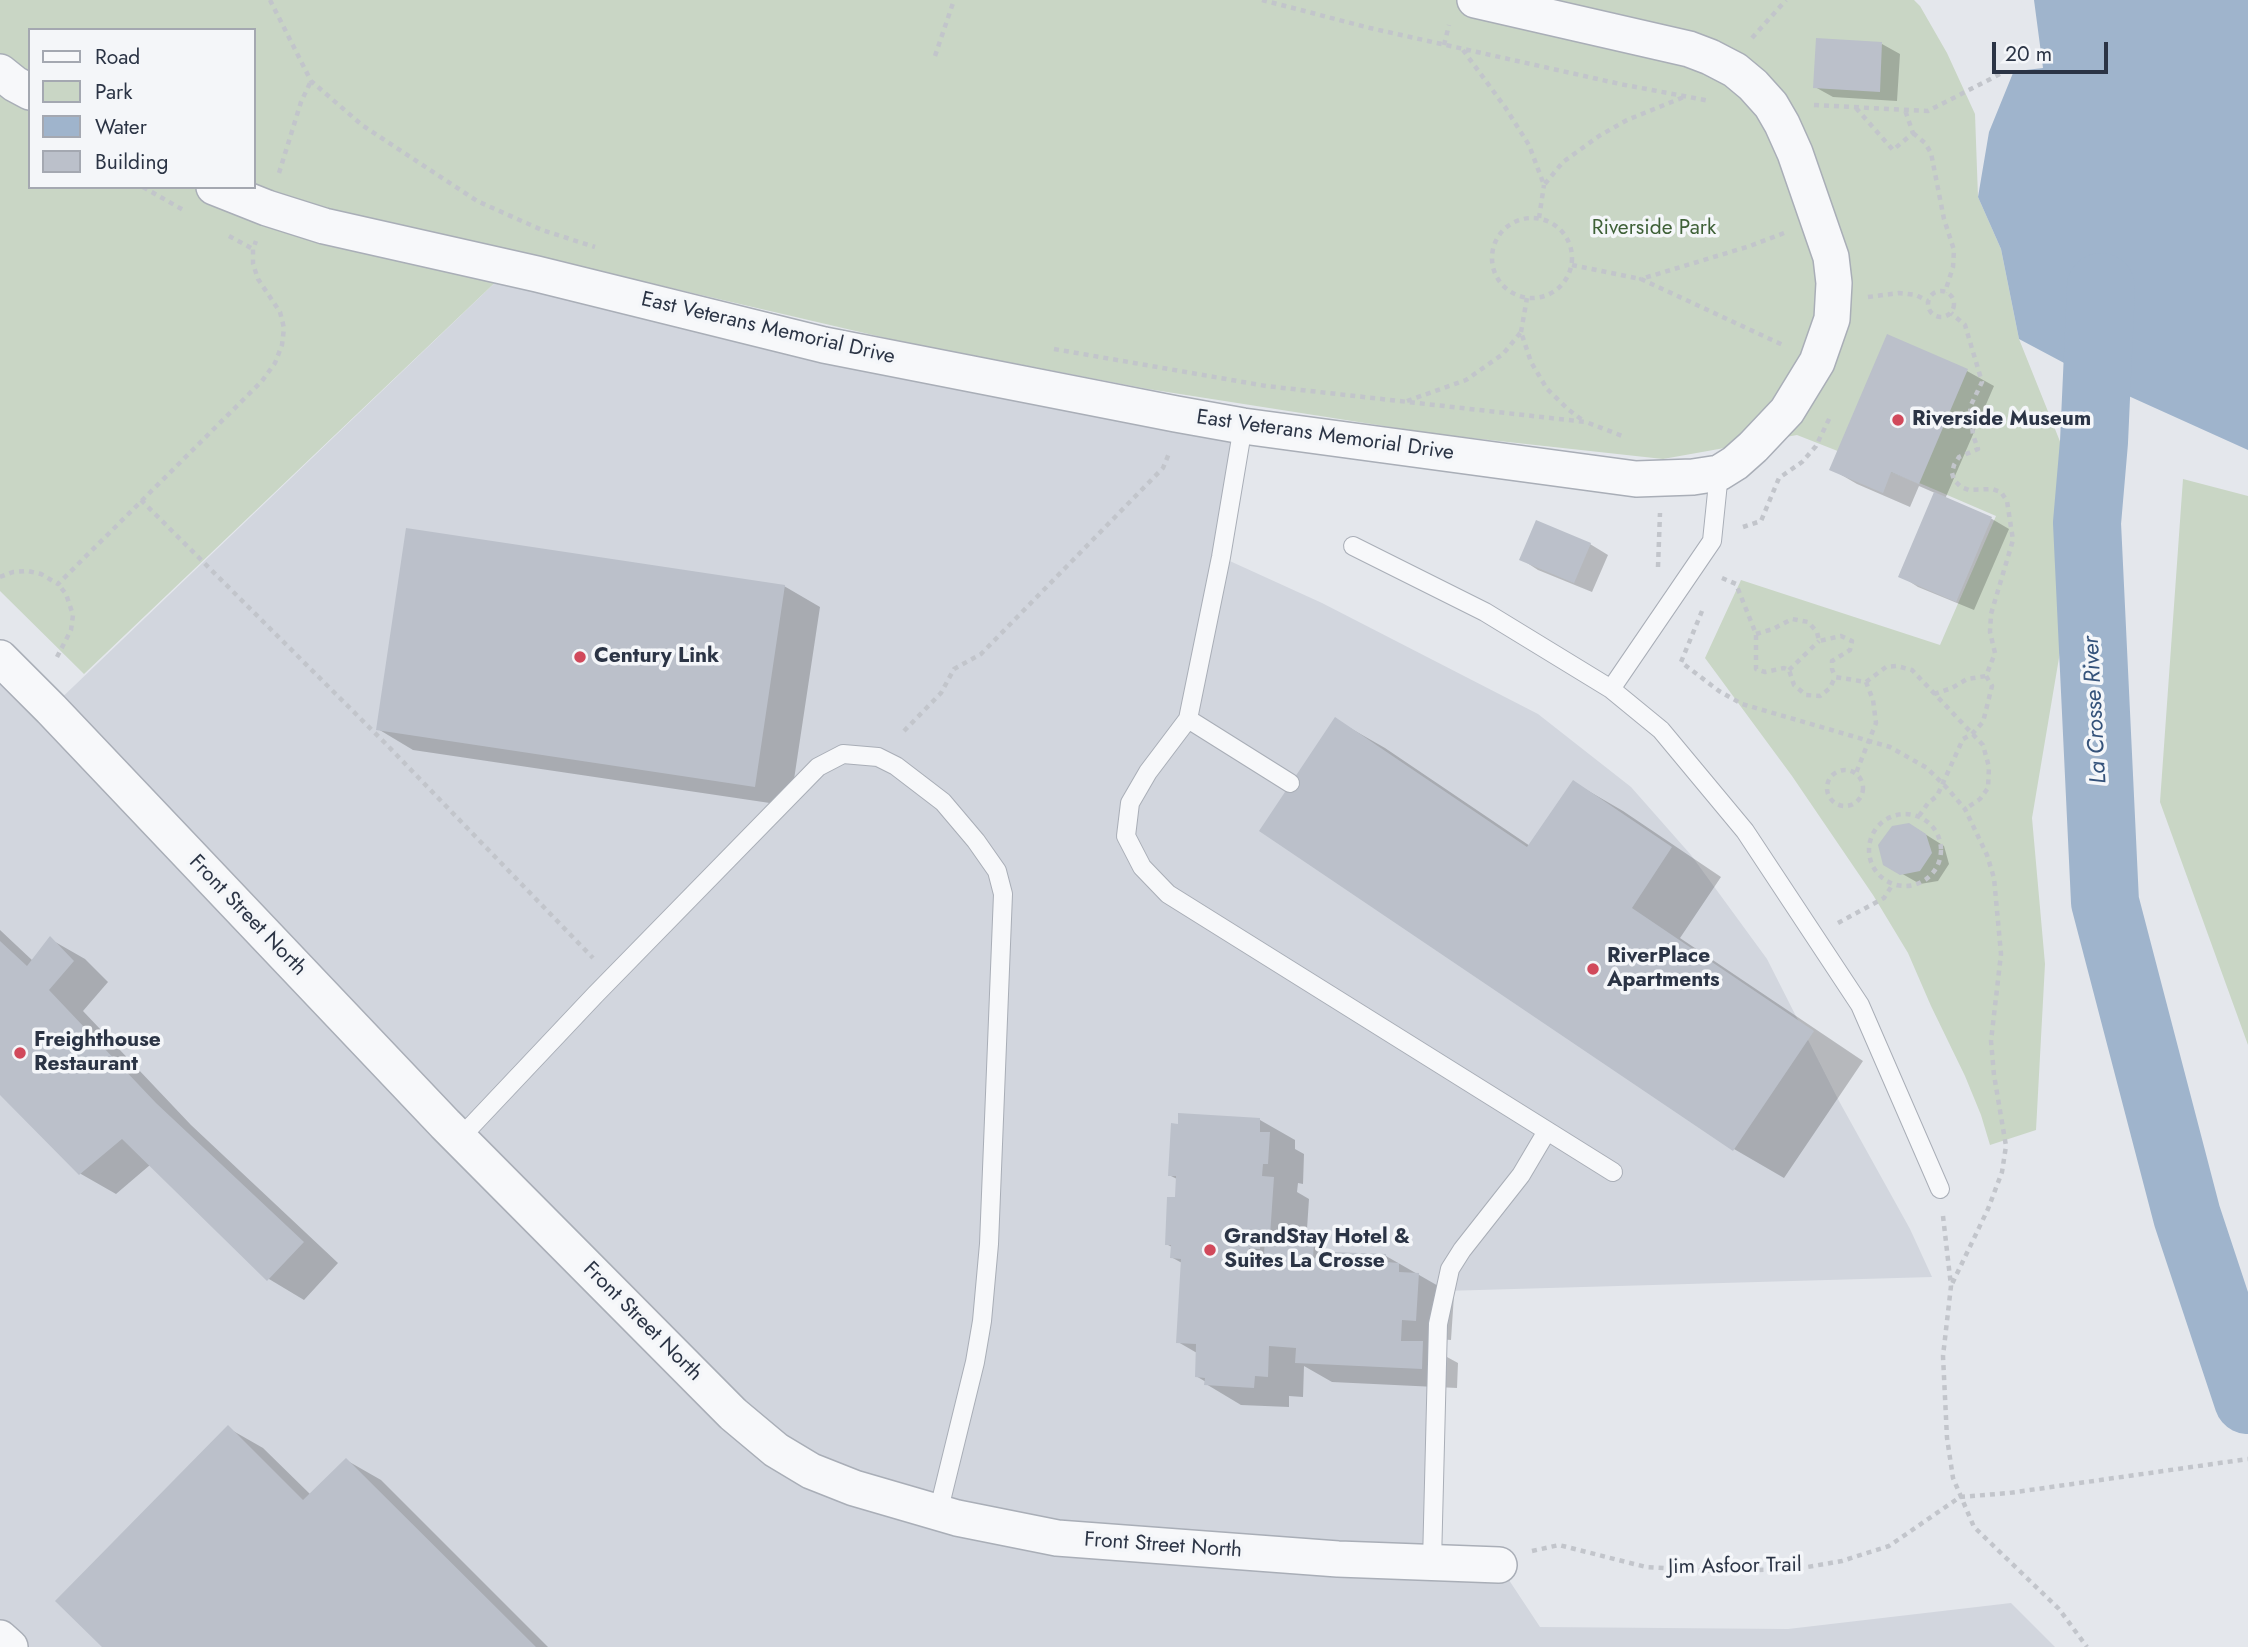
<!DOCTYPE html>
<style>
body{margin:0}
#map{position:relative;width:2248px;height:1647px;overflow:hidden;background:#e4e7ec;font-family:Jost,sans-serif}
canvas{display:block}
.legend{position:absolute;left:28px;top:28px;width:228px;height:161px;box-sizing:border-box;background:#f4f6f9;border:2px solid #a4a8b1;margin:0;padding:9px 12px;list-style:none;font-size:21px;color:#2b3445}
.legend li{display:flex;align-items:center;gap:14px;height:35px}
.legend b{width:35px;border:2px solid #a4a8b1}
.scale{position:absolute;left:1992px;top:42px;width:116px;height:32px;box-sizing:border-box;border:4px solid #2b3445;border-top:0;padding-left:9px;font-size:21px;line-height:24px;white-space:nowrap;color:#2b3445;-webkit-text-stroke:5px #f4f6f9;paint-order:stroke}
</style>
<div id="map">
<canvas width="2248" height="1647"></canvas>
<ul class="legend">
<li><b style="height:9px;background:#f7f8fa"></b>Road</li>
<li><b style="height:19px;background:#c9d6c5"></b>Park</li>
<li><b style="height:19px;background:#9fb4cc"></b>Water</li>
<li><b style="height:19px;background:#bbc0ca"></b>Building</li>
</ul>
<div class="scale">20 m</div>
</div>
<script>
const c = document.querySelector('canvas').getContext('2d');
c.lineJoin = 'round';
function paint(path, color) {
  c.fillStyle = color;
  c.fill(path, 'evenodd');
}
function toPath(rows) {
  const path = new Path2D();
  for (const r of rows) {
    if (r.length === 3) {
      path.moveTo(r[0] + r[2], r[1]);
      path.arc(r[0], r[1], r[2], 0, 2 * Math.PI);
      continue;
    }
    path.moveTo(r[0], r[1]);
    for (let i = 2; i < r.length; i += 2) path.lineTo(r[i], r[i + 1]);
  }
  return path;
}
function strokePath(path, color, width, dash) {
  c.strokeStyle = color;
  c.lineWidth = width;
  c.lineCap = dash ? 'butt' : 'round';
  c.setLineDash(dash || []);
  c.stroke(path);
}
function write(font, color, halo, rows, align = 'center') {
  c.font = font + ' Jost,sans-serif';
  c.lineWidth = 7;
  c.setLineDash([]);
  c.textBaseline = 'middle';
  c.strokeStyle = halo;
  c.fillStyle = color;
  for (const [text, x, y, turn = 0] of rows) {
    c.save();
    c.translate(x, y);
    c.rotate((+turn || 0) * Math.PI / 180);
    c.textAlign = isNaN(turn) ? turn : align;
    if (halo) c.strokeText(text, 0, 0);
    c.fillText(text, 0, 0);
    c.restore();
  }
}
const built = toPath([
 [525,254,537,274,1243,426,1221,557,1322,603,1538,714,1631,787,1691,855,1767,959,1839,1101,1910,1229,1932,1277,1444,1291,1432,1562,1499,1565,1540,1627,1788,1629,2011,1603,2055,1647,0,1647,0,658,51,708]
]);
const green = toPath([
 [0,0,1914,0,1920,6,1947,53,1975,114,1978,197,2001,249,2019,339,2063,449,2075,563,2032,818,2045,964,2036,1130,1990,1145,1981,1115,1965,1076,1931,1006,1908,953,1873,895,1792,776,1705,658,1741,580,1940,645,1996,516,1924,485,1797,435,1663,459,1435,434,1148,389,903,342,525,254,84,674,0,591],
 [30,30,254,30,254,187,30,187],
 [2183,479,2248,496,2248,1045,2160,802]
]);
const water = toPath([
 [2025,0,2248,0,2248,450,2113,389,2019,339,2001,249,1978,197,1989,132,2013,73,2031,16]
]);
const pier = toPath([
 [2021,0,2034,0,2043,68,2009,72,2027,16]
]);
const shadow = toPath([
 [1882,44,1900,54,1897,101,1833,97,1815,87],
 [1967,371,1994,386,1945,499,1992,519,2009,529,1974,610,1918,587,1901,576,1935,493,1919,486,1910,507,1857,484,1831,469],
 [1590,544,1608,555,1592,592,1538,570,1521,559],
 [784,586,820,607,790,806,413,750,378,729],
 [1336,720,1385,748,1530,846,1573,782,1623,811,1721,877,1680,938,1863,1061,1784,1178,1734,1149,1261,831],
 [1909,824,1944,846,1949,864,1938,881,1920,884,1885,864],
 [0,930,33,961,50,939,85,959,108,982,83,1011,191,1125,338,1263,304,1300,269,1279,150,1165,116,1194,81,1174,0,1092],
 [1260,1120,1295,1140,1295,1149,1304,1154,1303,1184,1298,1183,1297,1192,1309,1199,1306,1244,1314,1245,1334,1257,1386,1256,1454,1295,1451,1340,1437,1339,1436,1351,1458,1363,1457,1388,1332,1382,1304,1366,1303,1397,1289,1396,1289,1407,1241,1405,1206,1384,1206,1382,1196,1376,1197,1353,1178,1342,1182,1263,1171,1257,1172,1247,1166,1244,1176,1199,1177,1179,1169,1175],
 [228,1428,263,1448,311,1495,346,1460,381,1480,548,1647,104,1647]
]);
const river = toPath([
 [2101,287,2094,442,2087,523,2105,902,2187,1216,2248,1400]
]);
const building = toPath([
 [1816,38,1882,42,1880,92,1813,88],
 [1887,334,1968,369,1919,484,1891,472,1883,493,1829,470],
 [1934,492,1992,517,1956,602,1898,577],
 [1536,520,1591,543,1574,583,1519,560],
 [406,528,785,585,755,787,376,730],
 [1335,717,1527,847,1573,780,1672,847,1632,908,1814,1031,1733,1151,1259,831],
 [1909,823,1926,834,1932,853,1920,871,1900,875,1883,865,1878,845,1892,826],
 [50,936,74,961,49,990,156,1103,304,1242,267,1281,122,1139,79,1175,0,1095,0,941,27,966],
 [1178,1113,1260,1118,1260,1132,1270,1132,1268,1164,1263,1164,1262,1176,1274,1177,1270,1236,1261,1235,1260,1249,1249,1248,1249,1253,1264,1254,1265,1240,1314,1243,1313,1258,1332,1259,1332,1252,1386,1254,1386,1262,1399,1263,1399,1272,1419,1273,1416,1321,1402,1320,1401,1341,1423,1341,1422,1369,1295,1363,1296,1348,1269,1346,1268,1377,1255,1376,1254,1388,1204,1385,1205,1378,1195,1377,1196,1344,1176,1343,1181,1259,1170,1258,1171,1245,1165,1245,1167,1197,1175,1197,1176,1176,1168,1176,1171,1123,1178,1124],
 [228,1425,303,1500,346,1458,536,1647,102,1647,55,1601]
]);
const path = toPath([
 [270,0,311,81,362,125,477,201,542,230,595,247],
 [1262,0,1370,28,1620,84,1710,101],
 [1752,38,1786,0],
 [1444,45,1449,25],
 [1463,50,1505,107,1529,145,1544,185,1563,162,1599,136,1627,120,1684,97],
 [935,56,954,0],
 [1814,105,1928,111,2002,73],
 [1856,108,1893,150,1913,133,1905,110],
 [1913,133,1925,143,1931,153,1944,219,1954,250,1953,267,1945,292],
 [279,173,301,102,311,81],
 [143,187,185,211],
 [1532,258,40],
 [1539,218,1544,185],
 [1784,233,1750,246,1641,279,1785,346],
 [229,236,253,249],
 [1572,265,1641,279],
 [1941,304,13],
 [1868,297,1899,293,1916,295,1928,301],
 [1521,332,1527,298],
 [1054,349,1266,386,1586,422,1625,437],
 [1407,401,1466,380,1503,354,1521,332,1531,362,1547,389,1569,410,1585,422],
 [141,500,385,743,593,958],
 [1743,527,1761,521,1779,478,1802,462,1816,446,1831,415],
 [1658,567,1660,513],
 [0,577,13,572,28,571,41,574,58,584,262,381,275,363,282,345,284,328,280,312,258,279,253,264,253,249,256,241],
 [1722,578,1736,584,1756,634,1756,669,1765,672,1784,668,1789,670,1794,685,1806,695,1820,696,1830,688,1835,677,1866,682,1873,700,1876,723,1856,773],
 [1702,611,1681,662,1719,691,1742,704,1890,747,1927,768,1947,788,1965,809,1987,855,1994,878,2001,954,1991,1041,1994,1075,2006,1146,2002,1172,1988,1209,1951,1286],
 [1756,634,1773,629,1792,619,1808,622,1817,632,1819,641,1841,636,1852,641,1850,650,1832,661,1832,669,1835,677],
 [57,657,71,630,73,615,66,594,58,584],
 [1789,670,1819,641],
 [1866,682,1886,667,1897,666,1912,670,1983,745,1989,767,1988,788,1980,799,1965,809],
 [1934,694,1952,688,1967,679,1986,676],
 [904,731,941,693,954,669,981,654,1163,468,1170,451],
 [1845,788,18],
 [1905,850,36],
 [1919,816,1928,803,1937,796,1963,739,1972,734,1983,722,1992,686,1986,676,1995,653,1990,632,1991,614,2013,540,2007,501,2001,492,1992,489,1969,490,1961,487,1954,480,1952,473,1954,465,1959,457,1978,449,1973,435,1970,407,1982,382,1965,325,1951,313],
 [1838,923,1884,898,1893,884],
 [1943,1216,1951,1286,1943,1356,1947,1438,1953,1478,1974,1527,2059,1609,2087,1647],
 [1960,1497,2009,1493,2248,1459],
 [1532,1551,1559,1545,1646,1567,1711,1571,1796,1569,1842,1561,1889,1546,1960,1497]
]);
const lane = toPath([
 [1243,426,1221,557,1188,719,1148,772,1130,803,1126,836,1142,867,1168,894,1613,1172],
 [1353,546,1485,612,1611,689,1661,730,1745,831,1860,1005,1940,1189],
 [1611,689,1712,541,1719,473],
 [1188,719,1290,783],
 [460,1138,595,995,818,767,843,754,878,757,896,766,943,802,976,841,997,871,1003,894,989,1244,982,1321,975,1362,938,1513],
 [1432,1562,1438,1324,1450,1269,1462,1250,1521,1175,1547,1131]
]);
const street = toPath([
 [0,72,15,84,30,92],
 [214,187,267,208,324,226,537,274,824,345,1176,414,1243,426,1636,479,1693,477,1719,473,1735,463,1753,447,1787,411,1817,362,1832,319,1834,283,1831,257,1795,153,1782,124,1771,105,1753,85,1735,70,1710,57,1689,49,1475,0],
 [0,658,51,709,445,1124,733,1414,776,1450,811,1471,854,1488,957,1518,1057,1538,1338,1559,1499,1565],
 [0,1638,10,1647]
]);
const markers = [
 [1898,420,7,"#d1495b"],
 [580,657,7,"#d1495b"],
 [1593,969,7,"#d1495b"],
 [20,1053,7,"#d1495b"],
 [1210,1250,7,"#d1495b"]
];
const parkNames = [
 ["Riverside Park",1654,229]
];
const streetNames = [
 ["East Veterans Memorial Drive",768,329,13],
 ["East Veterans Memorial Drive",1325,436,8],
 ["Front Street North",247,916,46],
 ["Front Street North",642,1322,45],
 ["Front Street North",1163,1546,4],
 ["Jim Asfoor Trail",1735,1567,-1]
];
const poiNames = [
 ["Riverside Museum",1912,420],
 ["Century Link",594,657],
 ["RiverPlace",1607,957],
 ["Apartments",1607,981],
 ["Freighthouse",34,1041],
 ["Restaurant",34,1065],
 ["GrandStay Hotel &",1224,1238],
 ["Suites La Crosse",1224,1262]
];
const waterNames = [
 ["La Crosse River",2096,710,-93]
];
paint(built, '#d2d6de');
paint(green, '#c9d6c5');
paint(water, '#9fb4cc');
paint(pier, '#e4e7ec');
paint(shadow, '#0003');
strokePath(river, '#9fb4cc', 68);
paint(building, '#bbc0ca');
strokePath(lane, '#a9aeb7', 20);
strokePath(street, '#a9aeb7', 38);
strokePath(path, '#c2c5cb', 4.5, [5, 5]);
strokePath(lane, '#f7f8fa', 18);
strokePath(street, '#f7f8fa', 35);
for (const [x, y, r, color] of markers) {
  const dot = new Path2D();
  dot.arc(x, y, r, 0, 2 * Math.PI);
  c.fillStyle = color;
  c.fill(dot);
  strokePath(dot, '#f4f6f9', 2.5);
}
write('21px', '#3f6138', '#f4f6f9', parkNames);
write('21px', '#2b3445', '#f4f6f9', streetNames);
write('bold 21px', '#2b3445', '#f4f6f9', poiNames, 'left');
write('italic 23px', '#34527a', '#f4f6f9', waterNames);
</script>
